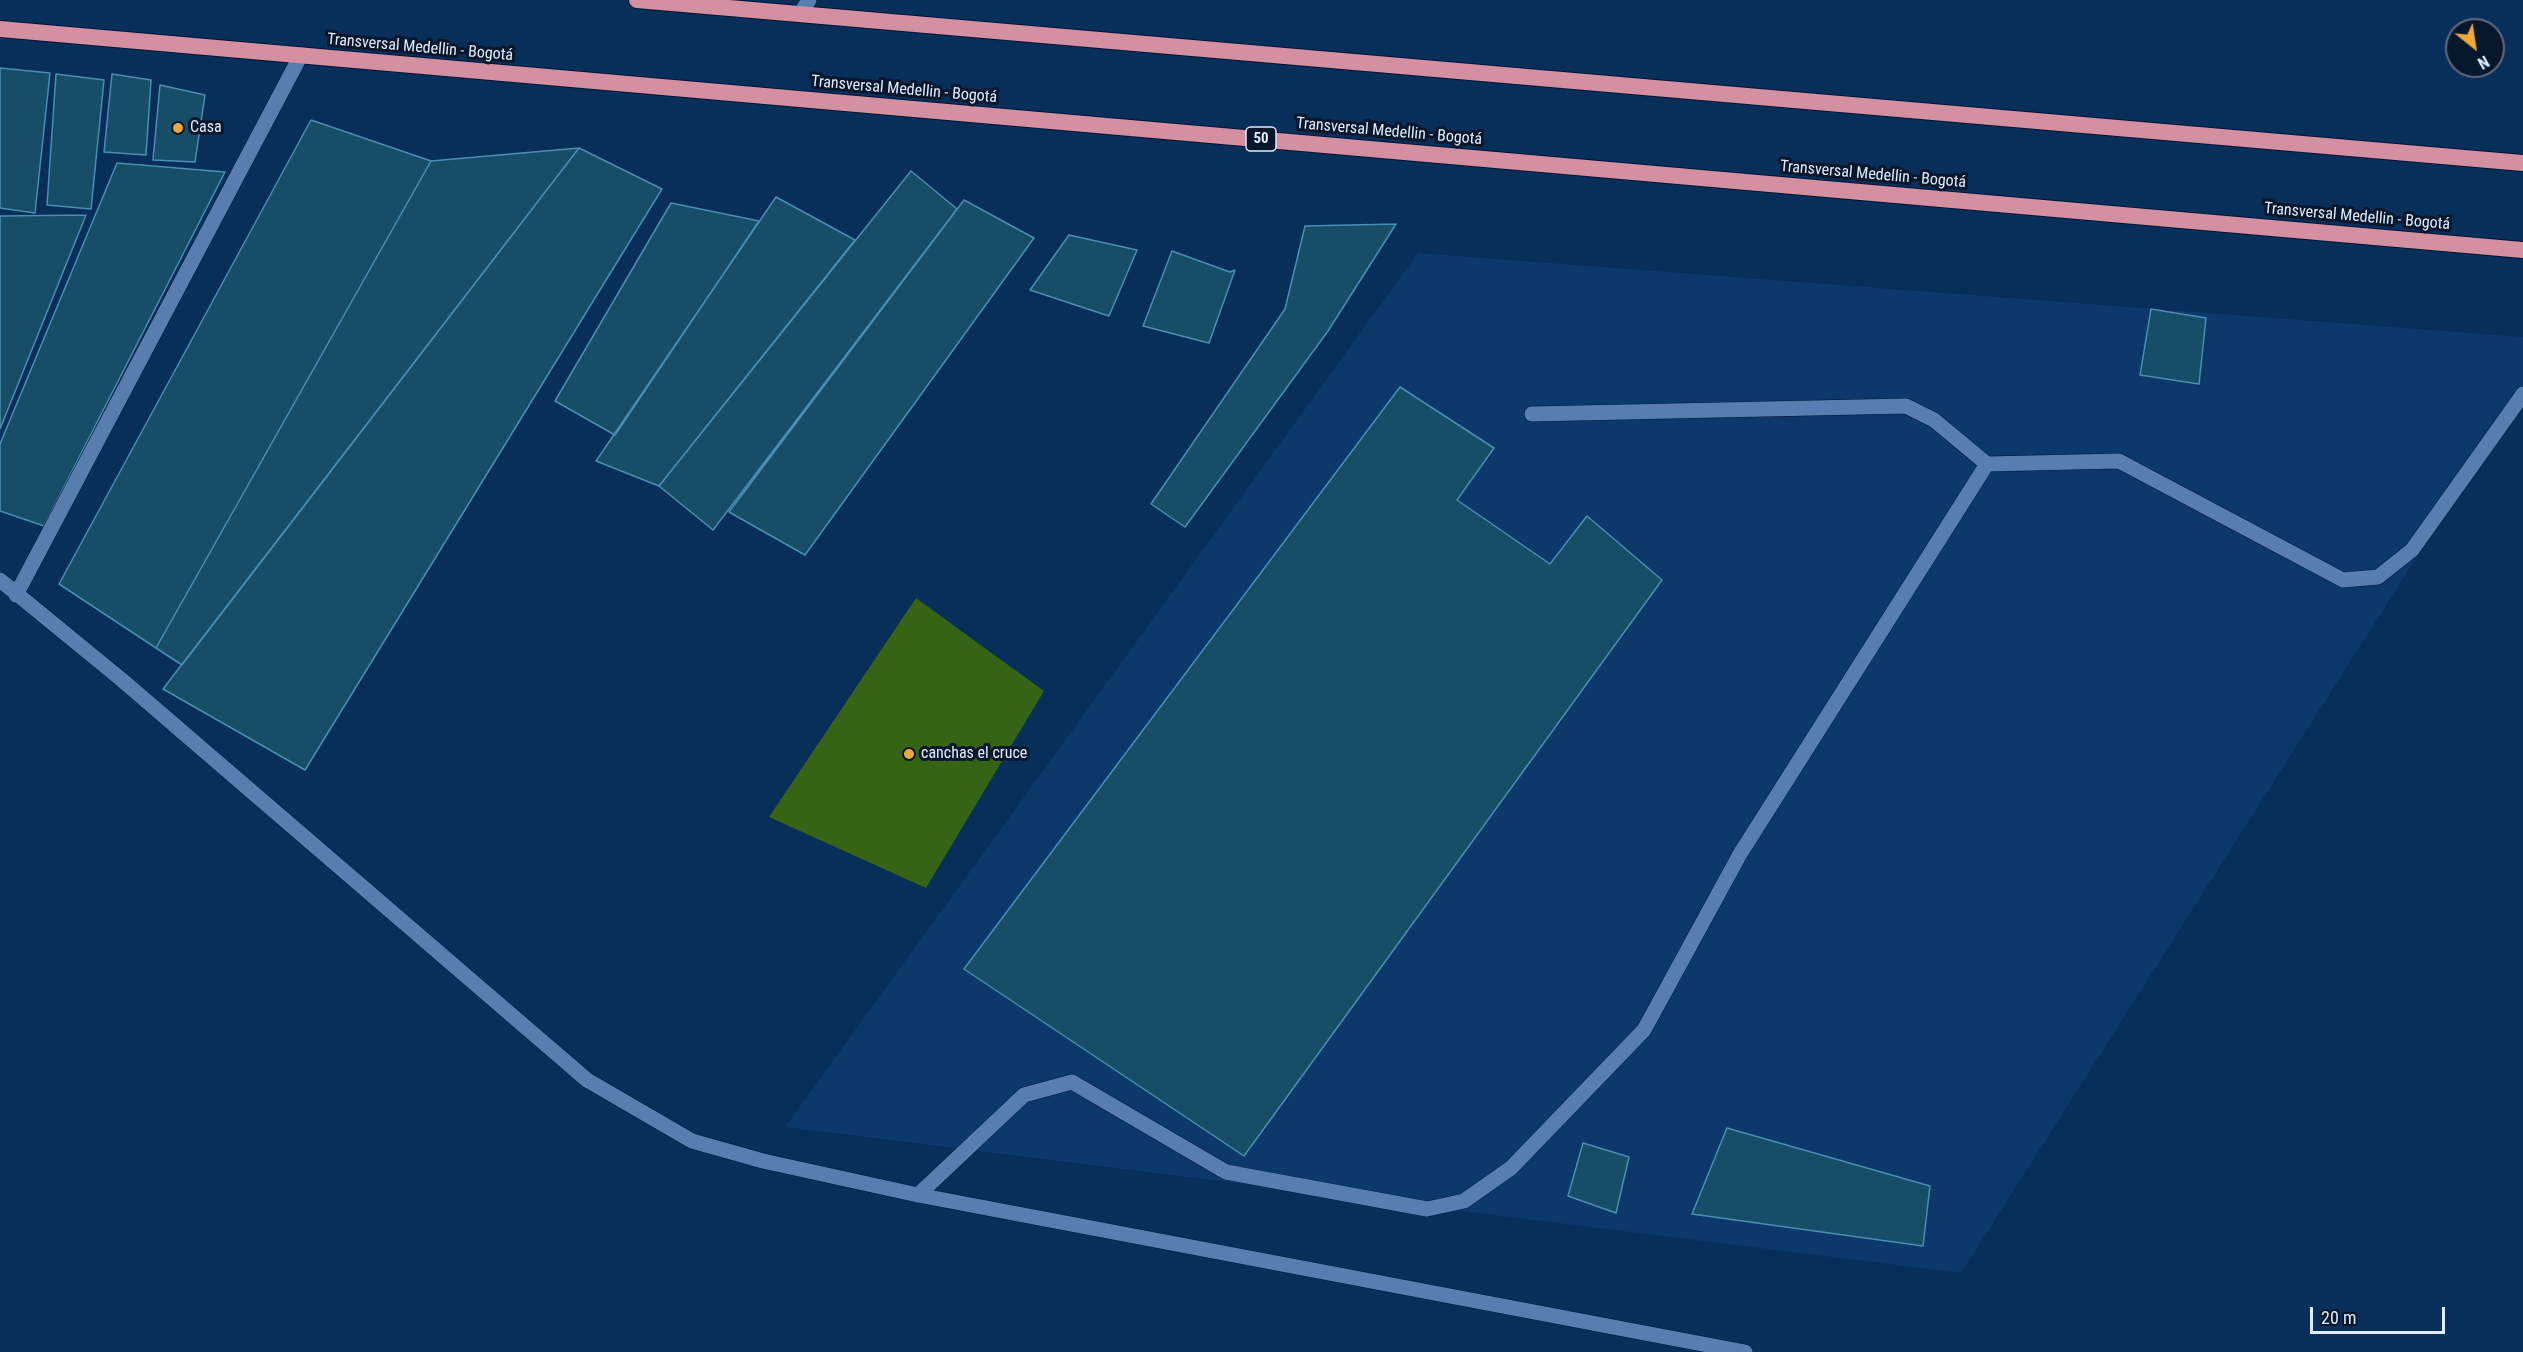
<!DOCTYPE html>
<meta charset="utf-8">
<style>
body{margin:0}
#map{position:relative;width:2523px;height:1352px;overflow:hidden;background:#082e5a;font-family:"Roboto Condensed",sans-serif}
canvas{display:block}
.north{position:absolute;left:2445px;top:18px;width:60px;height:60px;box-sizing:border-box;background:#08172b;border:2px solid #5e6c7f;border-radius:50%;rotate:150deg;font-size:16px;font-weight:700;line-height:24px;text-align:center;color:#dfecfd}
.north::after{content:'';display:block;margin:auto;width:21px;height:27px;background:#eda83b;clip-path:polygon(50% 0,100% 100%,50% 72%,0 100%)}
.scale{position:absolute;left:2310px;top:1307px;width:135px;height:27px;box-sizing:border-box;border:3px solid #dfecfd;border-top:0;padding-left:8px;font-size:18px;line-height:21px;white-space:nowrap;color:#dfecfd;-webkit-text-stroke:4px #08172b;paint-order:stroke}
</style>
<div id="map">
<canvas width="2523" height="1352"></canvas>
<div class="north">N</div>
<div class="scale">20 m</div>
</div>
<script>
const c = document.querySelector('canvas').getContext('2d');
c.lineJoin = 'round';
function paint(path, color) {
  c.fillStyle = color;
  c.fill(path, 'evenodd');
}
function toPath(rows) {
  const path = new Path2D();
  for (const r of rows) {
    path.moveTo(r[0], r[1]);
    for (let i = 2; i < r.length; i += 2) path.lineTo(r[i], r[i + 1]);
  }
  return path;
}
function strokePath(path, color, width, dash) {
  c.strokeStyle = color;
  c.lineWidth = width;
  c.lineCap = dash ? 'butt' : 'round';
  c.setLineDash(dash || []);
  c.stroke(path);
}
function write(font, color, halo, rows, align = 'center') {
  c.font = font + ' "Roboto Condensed",sans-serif';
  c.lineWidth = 6;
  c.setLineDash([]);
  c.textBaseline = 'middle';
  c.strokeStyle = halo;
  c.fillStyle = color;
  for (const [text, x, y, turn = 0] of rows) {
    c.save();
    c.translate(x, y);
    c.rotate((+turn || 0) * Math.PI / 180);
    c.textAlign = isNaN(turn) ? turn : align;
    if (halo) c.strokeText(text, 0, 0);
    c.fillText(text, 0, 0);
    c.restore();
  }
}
const built = toPath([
 [1418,253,2523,337,2523,390,1961,1273,785,1127]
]);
const green = toPath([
 [916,598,1044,691,926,888,769,817]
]);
const building = toPath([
 [0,68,50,73,35,213,0,208,0,68],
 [56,74,104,80,91,209,47,205,56,74],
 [112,74,151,80,146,155,104,152,112,74],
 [160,85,205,95,195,162,153,160,160,85],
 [311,120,431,161,156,648,59,584,311,120],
 [579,148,662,189,305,770,163,689,579,148],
 [579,148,182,665,156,648,431,161,579,148],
 [117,163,225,172,44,526,0,511,0,444,117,163],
 [911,171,957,209,713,530,659,486,911,171],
 [776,197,855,240,659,486,596,461,776,197],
 [964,200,1034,238,805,555,729,512,964,200],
 [671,203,759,221,615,435,555,401,671,203],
 [86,215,0,429,0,216,86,215],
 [1396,224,1328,331,1185,527,1151,504,1285,309,1305,226,1396,224],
 [1069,235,1137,250,1109,316,1030,290,1069,235],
 [1172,251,1230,272,1235,270,1209,343,1143,326,1172,251],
 [2151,309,2206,318,2199,384,2140,375,2151,309],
 [1400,387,1494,448,1457,500,1550,564,1587,516,1662,580,1244,1156,964,969,1400,387],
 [1727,1128,1930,1186,1923,1246,1692,1214,1727,1128],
 [1583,1143,1629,1157,1616,1213,1568,1196,1583,1143]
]);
const service = toPath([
 [1987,464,2119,461,2343,580,2378,577,2412,550,2523,394],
 [918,1195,1024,1095,1072,1082,1226,1172,1427,1209,1464,1201,1511,1168,1644,1030,1740,854,1987,464,1934,420,1906,406,1532,414]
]);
const minor = toPath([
 [800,14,809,0],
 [0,580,122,680,587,1080,692,1141,763,1161,918,1195,1745,1352],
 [16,595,301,55]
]);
const trunk = toPath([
 [637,0,2523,163],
 [0,29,2523,250]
]);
const markers = [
 [178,128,6,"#eda83b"],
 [909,754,6,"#eda83b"]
];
const shields = [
 [1261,139,30]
];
const shieldNames = [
 ["50",1261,139]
];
const streetNames = [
 ["Transversal Medellin - Bogotá",420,48,5],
 ["Transversal Medellin - Bogotá",904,90,5],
 ["Transversal Medellin - Bogotá",1389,132,5],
 ["Transversal Medellin - Bogotá",1873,175,5],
 ["Transversal Medellin - Bogotá",2357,217,5]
];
const poiNames = [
 ["Casa",190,128],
 ["canchas el cruce",921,754]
];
paint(built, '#0d396a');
paint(green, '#366314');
paint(building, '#184d67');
strokePath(building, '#4b8eb3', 1.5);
strokePath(service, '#001636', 16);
strokePath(minor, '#001636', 16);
strokePath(trunk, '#001636', 18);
strokePath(service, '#577eaf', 15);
strokePath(minor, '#577eaf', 15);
strokePath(trunk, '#d290a0', 16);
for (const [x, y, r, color] of markers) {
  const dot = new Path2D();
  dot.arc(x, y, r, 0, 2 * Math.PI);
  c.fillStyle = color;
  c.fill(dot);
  strokePath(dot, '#08172b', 2);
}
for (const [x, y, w] of shields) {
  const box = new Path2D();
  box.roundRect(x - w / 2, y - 12, w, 24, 4.5);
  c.fillStyle = '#08172b';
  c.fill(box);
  strokePath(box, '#dfecfd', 1.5);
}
write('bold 15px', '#dfecfd', null, shieldNames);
write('16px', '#dfecfd', '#08172b', streetNames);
write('16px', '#dfecfd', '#08172b', poiNames, 'left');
</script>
